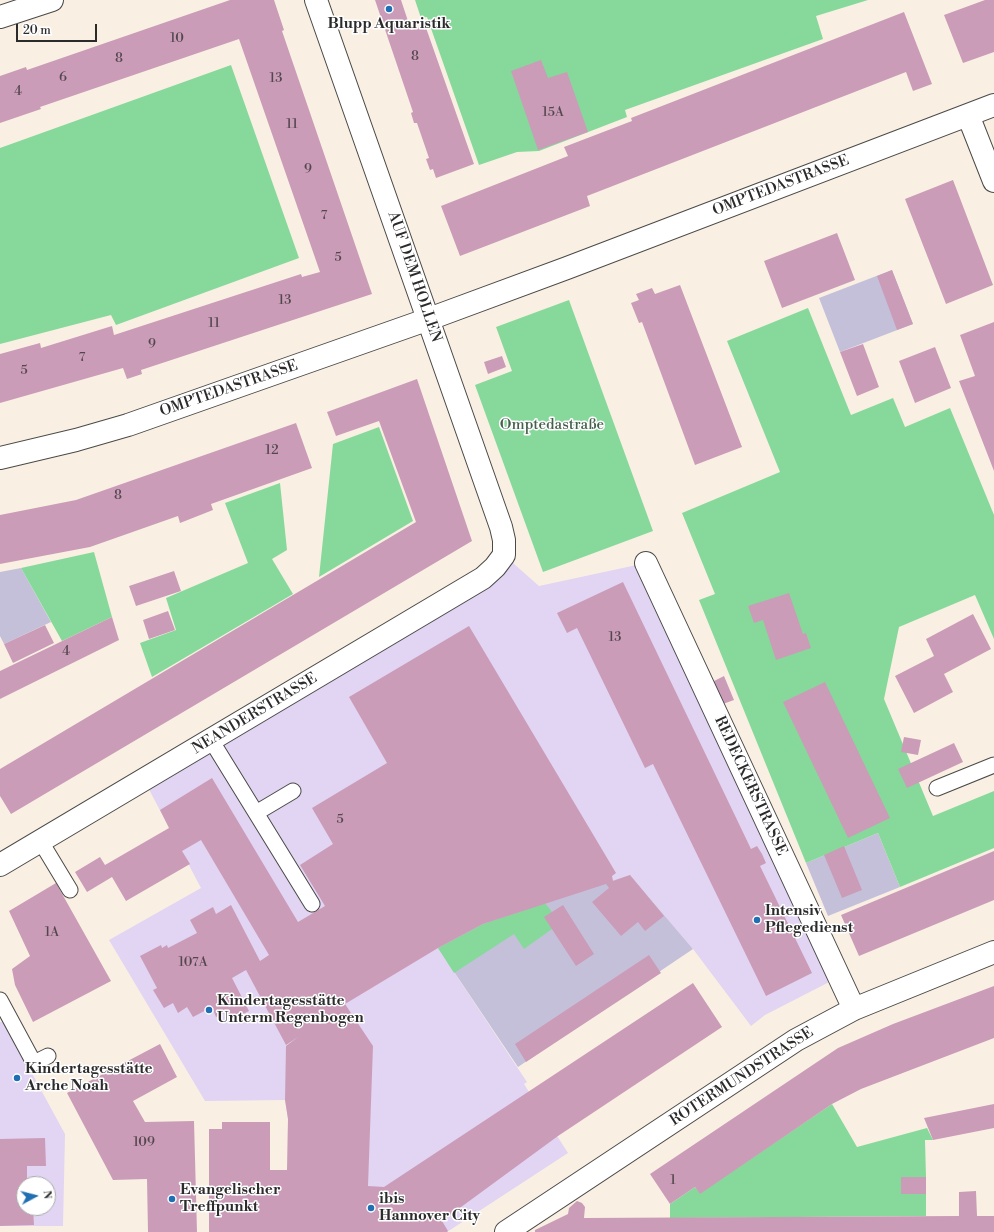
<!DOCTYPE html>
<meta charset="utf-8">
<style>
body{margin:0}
#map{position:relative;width:994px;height:1232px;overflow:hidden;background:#f9f0e3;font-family:"Libre Bodoni",serif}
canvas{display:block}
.north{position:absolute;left:16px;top:1176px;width:40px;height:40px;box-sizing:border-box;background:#fff;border:1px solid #aaa;border-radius:50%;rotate:83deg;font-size:11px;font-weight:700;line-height:16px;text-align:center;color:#2b2b2b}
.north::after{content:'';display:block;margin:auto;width:14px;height:18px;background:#1f6fb2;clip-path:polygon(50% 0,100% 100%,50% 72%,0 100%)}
.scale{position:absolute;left:16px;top:24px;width:81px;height:18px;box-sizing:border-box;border:2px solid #2b2b2b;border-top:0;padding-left:5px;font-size:12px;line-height:14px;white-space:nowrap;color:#2b2b2b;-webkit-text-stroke:3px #fff;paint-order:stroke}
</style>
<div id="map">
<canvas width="994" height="1232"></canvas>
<div class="north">N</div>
<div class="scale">20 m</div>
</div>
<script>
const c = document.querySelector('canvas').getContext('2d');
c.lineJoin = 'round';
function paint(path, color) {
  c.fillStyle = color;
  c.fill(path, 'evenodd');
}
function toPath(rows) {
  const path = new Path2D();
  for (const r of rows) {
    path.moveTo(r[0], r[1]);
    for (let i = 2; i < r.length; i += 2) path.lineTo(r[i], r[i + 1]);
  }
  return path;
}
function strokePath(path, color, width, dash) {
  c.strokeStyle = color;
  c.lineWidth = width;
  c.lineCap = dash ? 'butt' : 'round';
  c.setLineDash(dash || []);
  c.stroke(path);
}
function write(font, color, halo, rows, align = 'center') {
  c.font = font + ' "Libre Bodoni",serif';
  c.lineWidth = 3;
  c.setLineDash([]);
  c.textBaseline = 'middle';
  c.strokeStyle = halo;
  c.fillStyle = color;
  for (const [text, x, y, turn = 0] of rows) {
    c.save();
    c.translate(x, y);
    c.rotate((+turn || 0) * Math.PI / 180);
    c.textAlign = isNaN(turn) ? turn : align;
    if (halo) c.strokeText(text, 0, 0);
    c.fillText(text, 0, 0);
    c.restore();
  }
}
const built = toPath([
 [504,555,539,586,646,563,839,977,765,1015,751,1026,693,949,630,875,438,948,527,1082,524,1084,568,1153,447,1232,287,1232,288,1119,285,1100,205,1101,109,940,201,888,144,780],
 [0,1022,4,1022,65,1134,63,1226,0,1226],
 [24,1184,48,1184,48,1208,24,1208]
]);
const industrial = toPath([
 [892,270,913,324,840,352,819,298],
 [21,568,51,622,4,644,0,636,0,572],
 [878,833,900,887,828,916,806,863],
 [630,875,693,949,518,1067,438,948,483,924]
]);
const green = toPath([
 [415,0,868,0,816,16,823,39,625,110,627,117,539,151,517,152,479,165,427,17,421,18],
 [231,65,299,258,116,325,111,315,0,344,0,148],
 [569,300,653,531,543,572,475,385,512,371,496,327],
 [808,308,851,415,893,398,905,427,950,408,994,515,994,639,975,595,899,627,884,699,933,816,994,791,994,848,900,887,878,833,806,863,699,600,715,594,682,513,780,472,727,341],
 [379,427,413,521,319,577,333,444],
 [280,483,287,550,272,559,293,594,152,677,140,643,176,630,166,598,248,563,225,503],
 [94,552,112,617,62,641,21,568],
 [545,903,552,912,552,929,524,949,514,934,454,973,438,948,483,924],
 [832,1104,857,1147,927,1128,933,1140,925,1140,926,1177,901,1178,902,1194,926,1194,926,1216,670,1218,670,1204,695,1187,700,1193]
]);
const building = toPath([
 [230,0,274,0,284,30,282,31,372,294,141,370,142,374,127,379,123,368,0,403,0,354,40,343,41,348,112,326,114,335,301,274,302,277,320,272,239,39,40,107,41,109,0,123,0,76,26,67,27,70],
 [375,0,401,0,411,30,425,25,474,164,436,178,433,169,430,170,426,159,429,158,417,123,414,123,411,113,413,112],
 [985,0,994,0,994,52,963,63,944,15],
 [904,12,932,84,913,91,906,72,587,196,590,206,460,256,441,206,568,156,564,147,632,121,631,118],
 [541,60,548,78,567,72,588,132,538,150,511,71],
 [953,180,993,285,946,304,905,199],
 [837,233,855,280,782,308,764,261],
 [892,270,913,324,897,330,877,276],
 [680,285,742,447,695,465,642,322,639,323,631,303,639,300,636,294,652,288,655,294],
 [994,322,994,471,959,381,975,376,960,335],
 [863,344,879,387,857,396,840,352],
 [935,347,951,388,915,403,899,361],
 [502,356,506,367,488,374,484,362],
 [417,379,472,541,11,814,0,796,0,769,416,522,379,421,336,436,327,412],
 [296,423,312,468,211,504,213,510,180,523,178,516,90,547,0,564,0,515,76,500],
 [174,571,181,591,136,606,129,586],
 [623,582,751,849,757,846,762,854,766,863,760,866,812,973,766,996,653,764,645,768,577,628,567,633,557,613],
 [789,593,803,634,806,633,811,648,776,660,763,620,754,623,748,606],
 [168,611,175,630,149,639,143,620],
 [973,614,991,649,944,674,953,692,914,713,895,676,934,656,926,639],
 [112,617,119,640,0,699,0,671],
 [45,625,54,643,13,663,4,644],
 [469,626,616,873,612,876,613,881,630,875,664,916,645,931,638,922,621,936,592,902,609,888,606,884,483,924,438,948,345,1004,373,1046,368,1186,384,1187,693,983,722,1027,558,1136,442,1221,448,1231,447,1232,209,1232,209,1129,222,1129,222,1122,270,1122,270,1170,287,1170,288,1119,285,1100,286,1046,298,1037,286,1045,246,970,232,978,249,1011,231,1020,226,1012,216,1017,212,1007,193,1017,187,1007,178,1013,173,1003,164,1008,153,990,157,988,140,956,161,945,162,948,167,945,168,948,197,933,190,920,213,907,216,914,231,905,260,961,269,955,201,840,182,851,190,864,126,901,112,877,87,892,75,872,100,857,105,865,169,828,160,810,212,778,298,922,325,906,300,865,333,844,312,808,387,763,349,697],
 [724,676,734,700,720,705,710,683],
 [825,682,890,818,848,838,783,702],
 [904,737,921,740,918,755,901,752],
 [954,743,963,762,907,788,898,769],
 [844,846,862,890,842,898,824,855],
 [994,851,994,900,859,956,841,915],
 [56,883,111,981,33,1022,15,985,12,969,30,956,9,911],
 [563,905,594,954,576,966,544,917],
 [649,955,661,973,526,1062,515,1044],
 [994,986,994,1038,861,1089,832,1104,700,1194,695,1187,670,1204,650,1174,838,1048,893,1024],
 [160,1044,177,1077,133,1101,145,1122,194,1121,197,1232,148,1232,147,1179,113,1180,67,1093],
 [994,1104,994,1128,933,1140,924,1118],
 [45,1138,46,1166,27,1166,27,1184,24,1184,24,1208,33,1208,34,1225,0,1226,0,1139],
 [901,1177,926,1177,926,1194,901,1194],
 [976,1191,977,1216,994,1216,994,1232,535,1232,535,1230,568,1214,569,1208,577,1201,582,1203,585,1207,584,1218,959,1216,959,1192]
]);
const service = toPath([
 [211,740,256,813,293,791],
 [937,788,994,765],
 [256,813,312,904],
 [41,842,70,890],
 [0,1000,34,1063,48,1056]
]);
const minor = toPath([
 [0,17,52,0],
 [968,115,994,181],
 [0,458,76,440,128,425,429,319,567,268,994,105],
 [646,563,854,1009],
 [0,865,483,578,495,567,504,555,504,540,501,527,316,0],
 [506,1232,796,1040,854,1009,994,952]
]);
const markers = [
 [389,9,4,"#1f6fb2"],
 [757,920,4,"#1f6fb2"],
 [209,1010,4,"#1f6fb2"],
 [17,1078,4,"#1f6fb2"],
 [172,1199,4,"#1f6fb2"],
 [371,1208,4,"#1f6fb2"]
];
const numberNames = [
 ["10",177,39],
 ["8",415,57],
 ["8",119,59],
 ["6",63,78],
 ["13",276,79],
 ["4",18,92],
 ["15A",553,113],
 ["11",292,125],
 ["9",308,170],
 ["7",324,216],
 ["5",338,258],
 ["13",285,301],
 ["11",214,324],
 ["9",152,345],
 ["7",82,358],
 ["5",24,371],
 ["12",272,451],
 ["8",118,496],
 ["13",615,638],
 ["4",66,652],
 ["5",340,820],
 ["1A",52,933],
 ["107A",193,963],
 ["109",144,1143],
 ["1",673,1181]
];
const poiNames = [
 ["Blupp Aquaristik",389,24,"center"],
 ["Intensiv",765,911],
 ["Pflegedienst",765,928],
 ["Kindertagesstätte",217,1001],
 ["Unterm Regenbogen",217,1018],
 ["Kindertagesstätte",25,1069],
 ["Arche Noah",25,1086],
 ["Evangelischer",180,1190],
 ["Treffpunkt",180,1207],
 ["ibis",379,1199],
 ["Hannover City",379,1216]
];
const streetNames = [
 ["OMPTEDASTRASSE",781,186,-21],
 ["AUF DEM HOLLEN",414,277,71],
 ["OMPTEDASTRASSE",229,389,-19],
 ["NEANDERSTRASSE",255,714,-31],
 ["REDECKERSTRASSE",750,786,65],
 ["ROTERMUNDSTRASSE",742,1077,-33]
];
const parkNames = [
 ["Omptedastraße",552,425]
];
paint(built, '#e2d4f3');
paint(industrial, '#c5c0da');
paint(green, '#86d99a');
paint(building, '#cb9cb8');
strokePath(service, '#4a4947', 17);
strokePath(minor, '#4a4947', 24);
strokePath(service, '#fff', 15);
strokePath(minor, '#fff', 22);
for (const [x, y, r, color] of markers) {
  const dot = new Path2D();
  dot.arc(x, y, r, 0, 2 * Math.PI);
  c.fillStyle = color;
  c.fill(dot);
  strokePath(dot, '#fff', 1.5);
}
write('13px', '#53474e', null, numberNames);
write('bold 15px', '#2b2b2b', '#fff', poiNames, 'left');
write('15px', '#2b2b2b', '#fff', streetNames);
write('15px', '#465f4c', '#fff', parkNames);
</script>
